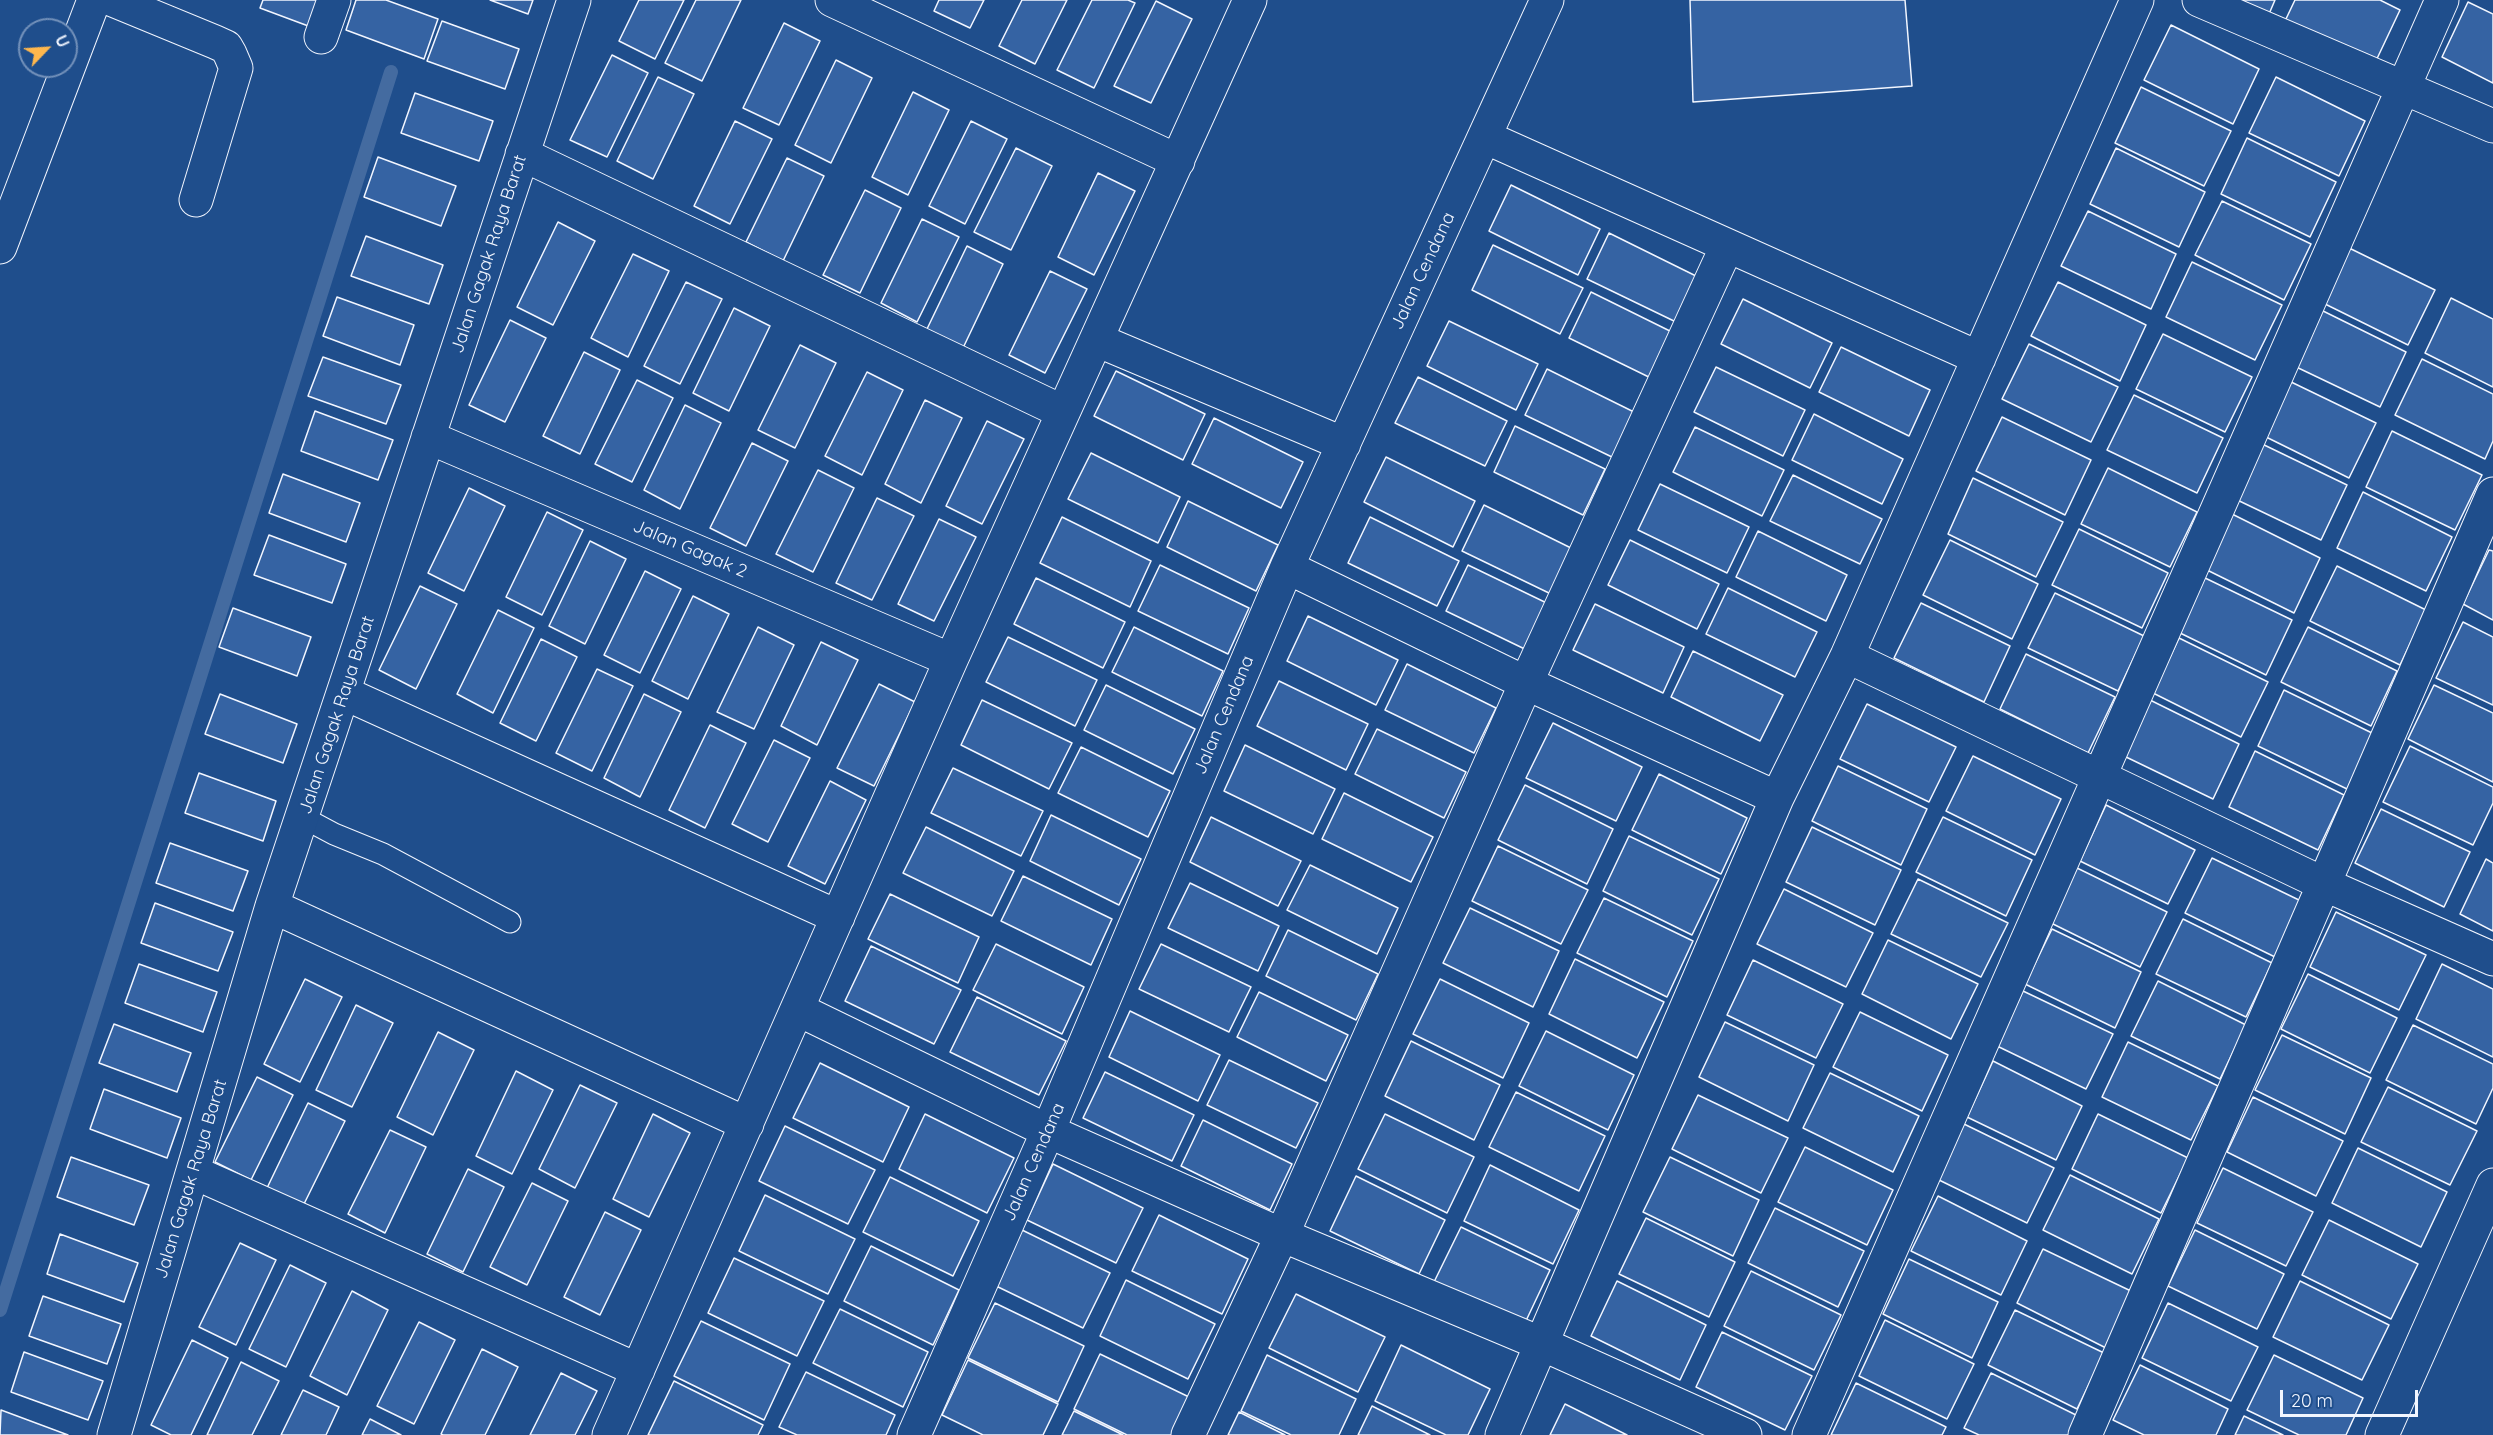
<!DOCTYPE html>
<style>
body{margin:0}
#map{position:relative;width:2493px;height:1435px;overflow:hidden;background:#1f4e8c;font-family:Quicksand,sans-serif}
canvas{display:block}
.north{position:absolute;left:18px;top:18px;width:60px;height:60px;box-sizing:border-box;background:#1f4e8c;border:2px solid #7391ba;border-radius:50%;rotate:65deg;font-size:16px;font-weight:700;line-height:24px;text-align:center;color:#f2f6ff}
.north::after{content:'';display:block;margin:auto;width:21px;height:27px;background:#ffb74d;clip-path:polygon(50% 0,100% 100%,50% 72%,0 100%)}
.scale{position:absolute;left:2280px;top:1390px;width:138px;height:27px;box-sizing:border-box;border:3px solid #f2f6ff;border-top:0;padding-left:8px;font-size:18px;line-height:21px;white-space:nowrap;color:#f2f6ff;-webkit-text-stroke:4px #1f4e8c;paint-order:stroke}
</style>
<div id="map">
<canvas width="2493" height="1435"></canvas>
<div class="north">U</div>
<div class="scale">20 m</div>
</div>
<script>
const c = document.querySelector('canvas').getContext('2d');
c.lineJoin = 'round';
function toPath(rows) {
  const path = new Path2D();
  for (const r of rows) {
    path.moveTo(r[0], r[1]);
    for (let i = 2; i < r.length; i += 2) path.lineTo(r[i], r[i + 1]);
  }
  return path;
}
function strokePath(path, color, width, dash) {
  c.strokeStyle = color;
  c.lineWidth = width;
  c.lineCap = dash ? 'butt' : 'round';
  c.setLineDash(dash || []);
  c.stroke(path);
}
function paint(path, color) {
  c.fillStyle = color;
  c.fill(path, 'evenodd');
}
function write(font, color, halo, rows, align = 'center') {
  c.font = font + ' Quicksand,sans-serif';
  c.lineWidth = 4.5;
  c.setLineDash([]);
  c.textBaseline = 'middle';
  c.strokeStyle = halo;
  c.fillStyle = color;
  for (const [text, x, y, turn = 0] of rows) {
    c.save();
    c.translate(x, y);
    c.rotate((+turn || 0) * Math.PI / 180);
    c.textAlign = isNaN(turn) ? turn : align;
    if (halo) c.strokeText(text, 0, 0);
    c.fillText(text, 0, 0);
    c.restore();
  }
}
const stream = toPath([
 [0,1310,391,72]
]);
const building = toPath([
 [263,0,329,0,319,30,260,8,263,0],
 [356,0,386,0,438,19,424,59,346,30,356,0],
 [490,0,533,0,528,14,490,0],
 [639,0,684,0,655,59,619,41,639,0],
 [696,0,741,0,702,81,665,63,696,0],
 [939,0,984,0,970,28,934,11,939,0],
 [1022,0,1067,0,1035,64,999,46,1022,0],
 [1092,0,1128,0,1135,3,1094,88,1057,70,1092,0],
 [1690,0,1905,0,1912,86,1693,102,1690,0],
 [2241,0,2275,0,2269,14,2241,0],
 [2295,0,2380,0,2400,10,2374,65,2285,21,2295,0],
 [1156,1,1192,19,1151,103,1114,86,1156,1],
 [2468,2,2493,14,2493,83,2442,57,2468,2],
 [442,21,519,49,505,89,427,61,442,21],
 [784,23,820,41,779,125,743,108,784,23],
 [2171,25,2259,69,2233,124,2144,80,2171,25],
 [612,55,648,73,607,157,570,140,612,55],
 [836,60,872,78,831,163,795,145,836,60],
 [658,77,694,94,653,179,617,161,658,77],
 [2276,77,2365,121,2339,176,2249,133,2276,77],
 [2141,87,2231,131,2204,186,2115,143,2141,87],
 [913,92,949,110,908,195,872,177,913,92],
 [415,93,493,121,479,161,401,133,415,93],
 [735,121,772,139,730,224,694,206,735,121],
 [971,121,1007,139,965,224,929,206,971,121],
 [2247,138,2336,182,2310,237,2221,194,2247,138],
 [1016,148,1052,166,1011,250,974,232,1016,148],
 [2116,148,2205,192,2179,247,2090,204,2116,148],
 [378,157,456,186,441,226,364,197,378,157],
 [787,158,824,176,783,261,746,242,787,158],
 [1098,173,1135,191,1094,275,1058,257,1098,173],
 [1511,185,1600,229,1578,275,1489,231,1511,185],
 [865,190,901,208,860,293,823,275,865,190],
 [2222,201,2311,244,2284,300,2195,255,2222,201],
 [2088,211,2176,254,2151,309,2061,266,2088,211],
 [922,219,959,237,917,322,881,303,922,219],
 [558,222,595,241,553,325,517,307,558,222],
 [1609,233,1698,277,1676,322,1587,279,1609,233],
 [366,236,443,265,429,304,351,276,366,236],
 [1493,245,1583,288,1560,334,1472,290,1493,245],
 [967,246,1003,264,963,348,926,331,967,246],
 [2345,246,2435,290,2408,345,2319,301,2345,246],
 [633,254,669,271,628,357,591,338,633,254],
 [2192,262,2282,305,2255,360,2166,317,2192,262],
 [1050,271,1087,289,1045,373,1009,355,1050,271],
 [686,282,722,299,680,384,644,366,686,282],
 [2058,282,2146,325,2120,381,2031,336,2058,282],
 [1591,292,1680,336,1659,382,1569,338,1591,292],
 [337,297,414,325,400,365,323,336,337,297],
 [2451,298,2493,319,2493,387,2425,353,2451,298],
 [1743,299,1832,343,1810,388,1721,344,1743,299],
 [734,308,770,326,729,411,693,393,734,308],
 [2317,308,2406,352,2380,407,2290,364,2317,308],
 [510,320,546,338,505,422,469,405,510,320],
 [1449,321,1538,364,1516,410,1427,366,1449,321],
 [2163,334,2252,377,2225,432,2136,389,2163,334],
 [2029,344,2118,387,2091,442,2002,399,2029,344],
 [800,345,836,363,795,448,758,430,800,345],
 [1841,347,1930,390,1909,436,1819,392,1841,347],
 [584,352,620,370,580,454,543,436,584,352],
 [323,357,401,385,386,424,308,396,323,357],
 [2422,359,2493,394,2493,441,2485,459,2395,415,2422,359],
 [1716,367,1805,410,1783,456,1694,412,1716,367],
 [1547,369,1636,413,1614,458,1525,415,1547,369],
 [1116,371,1205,414,1183,460,1094,416,1116,371],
 [867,372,903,390,862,475,825,456,867,372],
 [1418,377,1507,421,1485,466,1395,423,1418,377],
 [637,380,673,398,632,482,595,464,637,380],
 [2287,380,2376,423,2349,478,2260,434,2287,380],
 [2134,395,2223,438,2197,493,2107,450,2134,395],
 [925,400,962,418,921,503,885,484,925,400],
 [685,405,721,423,680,509,644,490,685,405],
 [315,411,393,440,378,480,301,451,315,411],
 [1814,414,1903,459,1882,504,1792,460,1814,414],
 [2002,417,2091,460,2065,515,1976,471,2002,417],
 [1214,418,1303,462,1281,508,1192,464,1214,418],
 [987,421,1024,439,982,524,946,506,987,421],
 [1515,426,1605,469,1583,515,1494,472,1515,426],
 [1695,427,1784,470,1762,516,1673,472,1695,427],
 [2392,431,2482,475,2455,530,2366,487,2392,431],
 [2258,442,2347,485,2321,540,2231,497,2258,442],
 [752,443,788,461,746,546,710,528,752,443],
 [1091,453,1180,497,1158,543,1068,499,1091,453],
 [1386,457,1475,501,1453,547,1364,502,1386,457],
 [2108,468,2197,512,2170,567,2081,524,2108,468],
 [818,470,854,488,813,572,776,554,818,470],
 [283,474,360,503,346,542,269,513,283,474],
 [1793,475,1882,519,1860,564,1770,521,1793,475],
 [1973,478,2063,522,2036,577,1948,534,1973,478],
 [1660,484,1749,527,1727,573,1638,530,1660,484],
 [469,488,505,506,464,591,428,573,469,488],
 [2363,492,2452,537,2426,591,2337,548,2363,492],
 [877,498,914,516,872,600,836,583,877,498],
 [1188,501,1278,545,1256,591,1167,547,1188,501],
 [1484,505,1573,549,1551,594,1462,551,1484,505],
 [547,512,583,530,542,615,506,597,547,512],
 [2232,514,2320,558,2294,613,2205,569,2232,514],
 [1062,517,1151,561,1130,607,1040,563,1062,517],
 [1370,517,1459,561,1437,606,1348,563,1370,517],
 [939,519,976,537,934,621,898,604,939,519],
 [2079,529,2168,573,2142,628,2052,585,2079,529],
 [1758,531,1847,575,1826,621,1736,577,1758,531],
 [269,535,346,564,332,603,254,575,269,535],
 [1630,540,1719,584,1697,629,1608,585,1630,540],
 [1950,540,2038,584,2012,639,1923,595,1950,540],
 [590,541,626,559,585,644,549,626,590,541],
 [2489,550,2493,551,2493,620,2463,604,2489,550],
 [1160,565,1249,608,1228,654,1138,611,1160,565],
 [1468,565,1557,608,1535,654,1446,611,1468,565],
 [2337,566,2426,610,2400,665,2310,621,2337,566],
 [645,571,681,589,640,673,604,655,645,571],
 [2203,577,2292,620,2266,675,2176,631,2203,577],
 [1036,578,1125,622,1103,668,1014,624,1036,578],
 [420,586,457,604,416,689,379,670,420,586],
 [1728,588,1817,632,1795,677,1706,634,1728,588],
 [2055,593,2144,636,2118,691,2028,648,2055,593],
 [693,596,729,614,688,699,652,681,693,596],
 [1921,603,2010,646,1984,702,1894,658,1921,603],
 [1595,604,1684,647,1663,693,1573,650,1595,604],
 [233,608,311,637,297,676,219,647,233,608],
 [498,610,534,628,493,713,457,694,498,610],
 [1308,616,1398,660,1376,705,1287,661,1308,616],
 [2463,622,2493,637,2493,705,2436,678,2463,622],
 [758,627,794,645,754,729,717,712,758,627],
 [1134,627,1223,671,1202,716,1112,672,1134,627],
 [2308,627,2397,671,2371,726,2281,682,2308,627],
 [1008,637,1097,680,1075,726,986,682,1008,637],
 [2179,638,2268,682,2241,737,2153,693,2179,638],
 [541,639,577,657,536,741,500,723,541,639],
 [821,642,858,660,817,745,781,726,821,642],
 [1693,651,1783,695,1760,741,1671,697,1693,651],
 [2026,654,2115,697,2088,753,2000,709,2026,654],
 [1407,664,1496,708,1474,753,1385,710,1407,664],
 [597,669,633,686,592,771,556,753,597,669],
 [1279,681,1368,724,1346,770,1257,726,1279,681],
 [879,684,915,702,874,786,837,768,879,684],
 [1106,685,1195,729,1173,774,1084,730,1106,685],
 [2434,685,2493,713,2493,782,2408,739,2434,685],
 [2284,690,2374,734,2347,789,2258,746,2284,690],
 [220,694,297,724,283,763,205,734,220,694],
 [644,694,681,712,640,797,604,778,644,694],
 [982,700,1072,743,1049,789,961,745,982,700],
 [2150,700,2239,744,2213,799,2124,756,2150,700],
 [1867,704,1956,747,1929,802,1840,759,1867,704],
 [1553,723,1642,767,1616,821,1526,778,1553,723],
 [710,725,746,743,705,828,669,810,710,725],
 [1377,729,1466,772,1444,818,1355,774,1377,729],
 [774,740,810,758,768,842,732,824,774,740],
 [1245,745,1335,789,1313,834,1224,791,1245,745],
 [2410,746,2493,787,2493,803,2473,845,2383,802,2410,746],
 [1081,747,1170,791,1148,837,1058,793,1081,747],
 [2255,751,2344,795,2318,850,2229,807,2255,751],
 [1973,756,2061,799,2035,855,1946,811,1973,756],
 [1838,766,1927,809,1901,865,1812,821,1838,766],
 [953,768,1043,811,1021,856,931,813,953,768],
 [199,773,276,801,263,841,185,813,199,773],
 [1659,774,1747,818,1721,874,1632,830,1659,774],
 [830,781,866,800,825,884,788,866,830,781],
 [1525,785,1613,829,1587,884,1498,840,1525,785],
 [1344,793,1433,837,1411,882,1322,839,1344,793],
 [2106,805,2195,850,2168,904,2080,861,2106,805],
 [2381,809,2470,852,2444,907,2355,863,2381,809],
 [1051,815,1141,859,1119,905,1030,861,1051,815],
 [1211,817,1301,861,1278,906,1190,862,1211,817],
 [1943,817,2032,860,2006,916,1916,872,1943,817],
 [926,827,1014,871,992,916,903,873,926,827],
 [1812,827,1901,870,1875,925,1786,882,1812,827],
 [1629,836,1719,879,1692,935,1603,891,1629,836],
 [170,843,248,871,233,911,156,883,170,843],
 [1498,846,1588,890,1561,944,1472,901,1498,846],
 [2212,858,2301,901,2275,957,2185,913,2212,858],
 [2486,859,2493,863,2493,931,2460,914,2486,859],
 [1310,865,1398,908,1377,954,1287,910,1310,865],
 [2077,868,2167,912,2140,967,2051,923,2077,868],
 [1023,876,1112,919,1091,965,1001,921,1023,876],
 [1918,879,2008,923,1981,977,1891,934,1918,879],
 [1190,883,1279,926,1258,971,1168,928,1190,883],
 [1784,889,1873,933,1846,987,1757,944,1784,889],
 [890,894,979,937,958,983,868,939,890,894],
 [1604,898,1693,941,1667,997,1577,953,1604,898],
 [155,903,233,932,218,971,141,943,155,903],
 [1470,908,1559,951,1533,1007,1443,963,1470,908],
 [2336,912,2426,955,2399,1010,2310,967,2336,912],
 [2183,919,2272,963,2246,1017,2156,974,2183,919],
 [2052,929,2141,972,2115,1028,2025,984,2052,929],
 [1288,930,1378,974,1356,1020,1266,976,1288,930],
 [1888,940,1978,984,1951,1039,1862,994,1888,940],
 [996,944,1084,987,1062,1034,973,990,996,944],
 [1161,944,1251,987,1229,1032,1139,989,1161,944],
 [871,946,961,990,934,1044,845,1001,871,946],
 [1575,959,1664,1002,1637,1058,1549,1014,1575,959],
 [1753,960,1843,1004,1816,1058,1727,1015,1753,960],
 [139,964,217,992,203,1032,125,1003,139,964],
 [2442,964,2493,989,2493,1057,2416,1019,2442,964],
 [2308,974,2397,1018,2370,1073,2281,1029,2308,974],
 [305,979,342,997,300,1082,264,1064,305,979],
 [1440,979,1529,1023,1503,1078,1413,1034,1440,979],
 [2158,981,2246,1025,2220,1079,2131,1036,2158,981],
 [2023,991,2113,1034,2086,1089,1997,1046,2023,991],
 [1259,992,1348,1035,1326,1081,1237,1037,1259,992],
 [977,997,1066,1041,1039,1095,950,1052,977,997],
 [356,1005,393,1023,352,1107,316,1090,356,1005],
 [1130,1011,1220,1055,1198,1101,1109,1057,1130,1011],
 [1860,1012,1948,1055,1922,1111,1833,1067,1860,1012],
 [1725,1022,1814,1065,1788,1121,1699,1077,1725,1022],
 [114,1024,191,1053,177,1092,99,1063,114,1024],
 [2413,1025,2493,1064,2493,1088,2476,1124,2386,1080,2413,1025],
 [1546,1031,1634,1075,1608,1130,1519,1086,1546,1031],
 [438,1032,474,1050,433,1135,397,1117,438,1032],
 [2282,1035,2371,1078,2345,1134,2255,1090,2282,1035],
 [1411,1041,1500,1085,1474,1140,1385,1096,1411,1041],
 [2128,1042,2218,1086,2191,1140,2102,1097,2128,1042],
 [1229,1060,1318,1103,1296,1148,1207,1105,1229,1060],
 [1993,1061,2082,1106,2056,1160,1967,1117,1993,1061],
 [820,1063,909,1107,883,1162,793,1118,820,1063],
 [516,1071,553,1090,512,1174,476,1156,516,1071],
 [1105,1072,1194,1115,1172,1161,1083,1118,1105,1072],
 [1830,1073,1919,1116,1893,1172,1803,1128,1830,1073],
 [257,1077,293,1095,251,1180,215,1162,257,1077],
 [580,1085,617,1103,575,1188,539,1169,580,1085],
 [2388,1087,2477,1131,2450,1185,2361,1142,2388,1087],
 [104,1089,181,1118,167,1158,90,1129,104,1089],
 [1516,1092,1605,1136,1579,1191,1489,1147,1516,1092],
 [1698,1095,1788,1138,1761,1193,1672,1149,1698,1095],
 [2253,1097,2343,1141,2316,1196,2227,1152,2253,1097],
 [308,1103,345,1121,303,1206,267,1188,308,1103],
 [653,1114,690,1133,649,1217,613,1199,653,1114],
 [925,1114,1014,1158,987,1213,899,1169,925,1114],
 [1385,1114,1474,1157,1447,1213,1358,1169,1385,1114],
 [2098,1114,2188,1158,2161,1213,2072,1169,2098,1114],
 [1203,1120,1292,1164,1270,1210,1181,1166,1203,1120],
 [1964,1124,2054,1168,2027,1223,1937,1179,1964,1124],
 [785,1126,875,1170,848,1224,759,1181,785,1126],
 [390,1130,426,1147,385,1233,348,1214,390,1130],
 [1805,1147,1893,1190,1867,1245,1778,1202,1805,1147],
 [2358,1148,2447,1192,2421,1247,2332,1203,2358,1148],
 [71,1157,149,1185,134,1225,57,1197,71,1157],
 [1670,1157,1759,1200,1733,1256,1643,1212,1670,1157],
 [1053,1164,1143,1208,1116,1263,1027,1220,1053,1164],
 [1490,1165,1579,1210,1553,1264,1464,1221,1490,1165],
 [2223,1168,2313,1212,2286,1266,2197,1223,2223,1168],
 [468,1169,504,1187,463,1272,427,1254,468,1169],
 [2070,1175,2159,1219,2132,1274,2043,1230,2070,1175],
 [1356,1176,1445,1220,1419,1274,1330,1231,1356,1176],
 [890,1177,979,1221,953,1276,863,1232,890,1177],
 [532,1183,568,1201,527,1285,490,1267,532,1183],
 [765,1195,855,1239,828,1294,739,1251,765,1195],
 [1938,1196,2027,1241,2001,1295,1911,1251,1938,1196],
 [1775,1208,1864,1251,1838,1307,1748,1263,1775,1208],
 [605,1212,641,1230,600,1315,564,1297,605,1212],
 [1159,1215,1248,1259,1222,1314,1132,1271,1159,1215],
 [1646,1218,1735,1262,1709,1317,1619,1274,1646,1218],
 [2329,1220,2418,1264,2391,1319,2302,1275,2329,1220],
 [1461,1227,1550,1270,1524,1325,1434,1282,1461,1227],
 [1020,1229,1110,1273,1083,1328,994,1285,1020,1229],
 [2195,1230,2284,1274,2257,1329,2168,1286,2195,1230],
 [60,1234,138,1263,124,1302,47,1274,60,1234],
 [240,1243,276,1260,236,1345,199,1327,240,1243],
 [871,1246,959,1290,933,1345,844,1301,871,1246],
 [2043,1249,2133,1292,2106,1348,2017,1303,2043,1249],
 [734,1258,824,1301,797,1356,708,1313,734,1258],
 [1909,1259,1998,1302,1972,1358,1883,1314,1909,1259],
 [290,1265,326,1283,286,1367,249,1349,290,1265],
 [1751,1271,1841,1315,1814,1370,1724,1326,1751,1271],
 [1126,1280,1215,1324,1188,1379,1100,1336,1126,1280],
 [1617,1281,1706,1325,1680,1380,1591,1336,1617,1281],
 [2300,1281,2389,1325,2362,1380,2273,1337,2300,1281],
 [352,1291,388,1310,347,1395,310,1376,352,1291],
 [1296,1294,1385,1337,1358,1392,1269,1348,1296,1294],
 [43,1296,121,1324,107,1364,29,1336,43,1296],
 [995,1303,1084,1346,1058,1402,968,1358,995,1303],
 [2168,1303,2258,1347,2231,1401,2142,1358,2168,1303],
 [840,1309,928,1352,903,1407,813,1363,840,1309],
 [2015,1310,2104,1353,2077,1409,1988,1365,2015,1310],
 [1885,1320,1974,1364,1947,1419,1859,1376,1885,1320],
 [701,1321,790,1364,764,1420,674,1376,701,1321],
 [419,1322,455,1340,414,1424,377,1406,419,1322],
 [1722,1332,1812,1376,1785,1430,1696,1387,1722,1332],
 [192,1340,228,1358,191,1435,171,1435,151,1425,192,1340],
 [1401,1345,1490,1389,1468,1435,1446,1435,1375,1401,1401,1345],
 [482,1349,518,1367,485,1435,443,1435,441,1434,482,1349],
 [24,1352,103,1381,88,1420,11,1392,24,1352],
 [1100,1354,1189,1397,1172,1435,1127,1435,1074,1409,1100,1354],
 [1267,1355,1356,1399,1339,1435,1291,1435,1241,1411,1267,1355],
 [2274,1355,2363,1398,2346,1435,2299,1435,2247,1410,2274,1355],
 [968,1360,1058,1404,1043,1435,983,1435,942,1415,968,1360],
 [241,1362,279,1381,252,1435,207,1435,241,1362],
 [2140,1365,2228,1409,2216,1435,2144,1435,2113,1420,2140,1365],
 [806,1372,895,1415,886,1435,797,1435,779,1427,806,1372],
 [561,1373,597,1391,575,1435,530,1435,561,1373],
 [1991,1373,2080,1417,2071,1435,1979,1435,1964,1428,1991,1373],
 [674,1381,763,1425,758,1435,648,1435,674,1381],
 [1856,1383,1946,1427,1942,1435,1831,1435,1856,1383],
 [303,1390,339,1407,326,1435,281,1435,303,1390],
 [1565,1404,1627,1435,1550,1435,1565,1404],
 [1372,1406,1430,1435,1358,1435,1372,1406],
 [1,1410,68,1435,0,1435,1,1410],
 [1074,1411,1123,1435,1062,1435,1074,1411],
 [1239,1412,1285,1435,1228,1435,1239,1412],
 [2244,1416,2283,1435,2235,1435,2244,1416],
 [370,1419,401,1435,362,1435,370,1419]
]);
const lane = toPath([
 [304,818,334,834,383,854,510,922]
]);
const street = toPath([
 [113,0,215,42,226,47,230,54,236,68,196,200],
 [832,0,1178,161],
 [2199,0,2493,126],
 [321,37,334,0],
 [1485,137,1979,358],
 [522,154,1063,412],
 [0,247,94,0],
 [1097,340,1344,444],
 [428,437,951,660],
 [1287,567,1526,683,1777,798],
 [1847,656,2326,885,2493,959],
 [344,693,838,917],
 [272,906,747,1124],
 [797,1009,1048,1131,1282,1235,1542,1344,1745,1435],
 [193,1172,638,1370],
 [114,1435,272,906,574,0],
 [609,1435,951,660,1250,0],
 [914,1435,1048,1131,1287,567,1547,0],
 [1188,1435,1282,1235,1526,683,1727,246],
 [1502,1435,1777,798,1847,656,2137,0],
 [1809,1435,2442,0],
 [2085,1435,2493,494],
 [2382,1435,2493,1185]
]);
const streetNames = [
 ["Jalan Gagak Raya Barat",489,254,-72],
 ["Jalan Cendana",1423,271,-65],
 ["Jalan Gagak 2",690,549,23],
 ["Jalan Gagak Raya Barat",337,715,-72],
 ["Jalan Cendana",1224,715,-67],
 ["Jalan Cendana",1034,1162,-66],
 ["Jalan Gagak Raya Barat",191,1179,-73]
];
strokePath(stream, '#446ba0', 14);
paint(building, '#3563a3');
strokePath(building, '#f2f6ff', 1.5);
strokePath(lane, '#f2f6ff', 23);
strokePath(street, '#f2f6ff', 35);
strokePath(lane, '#1f4e8c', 21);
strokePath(street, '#1f4e8c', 33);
write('18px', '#f2f6ff', '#1f4e8c', streetNames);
</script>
